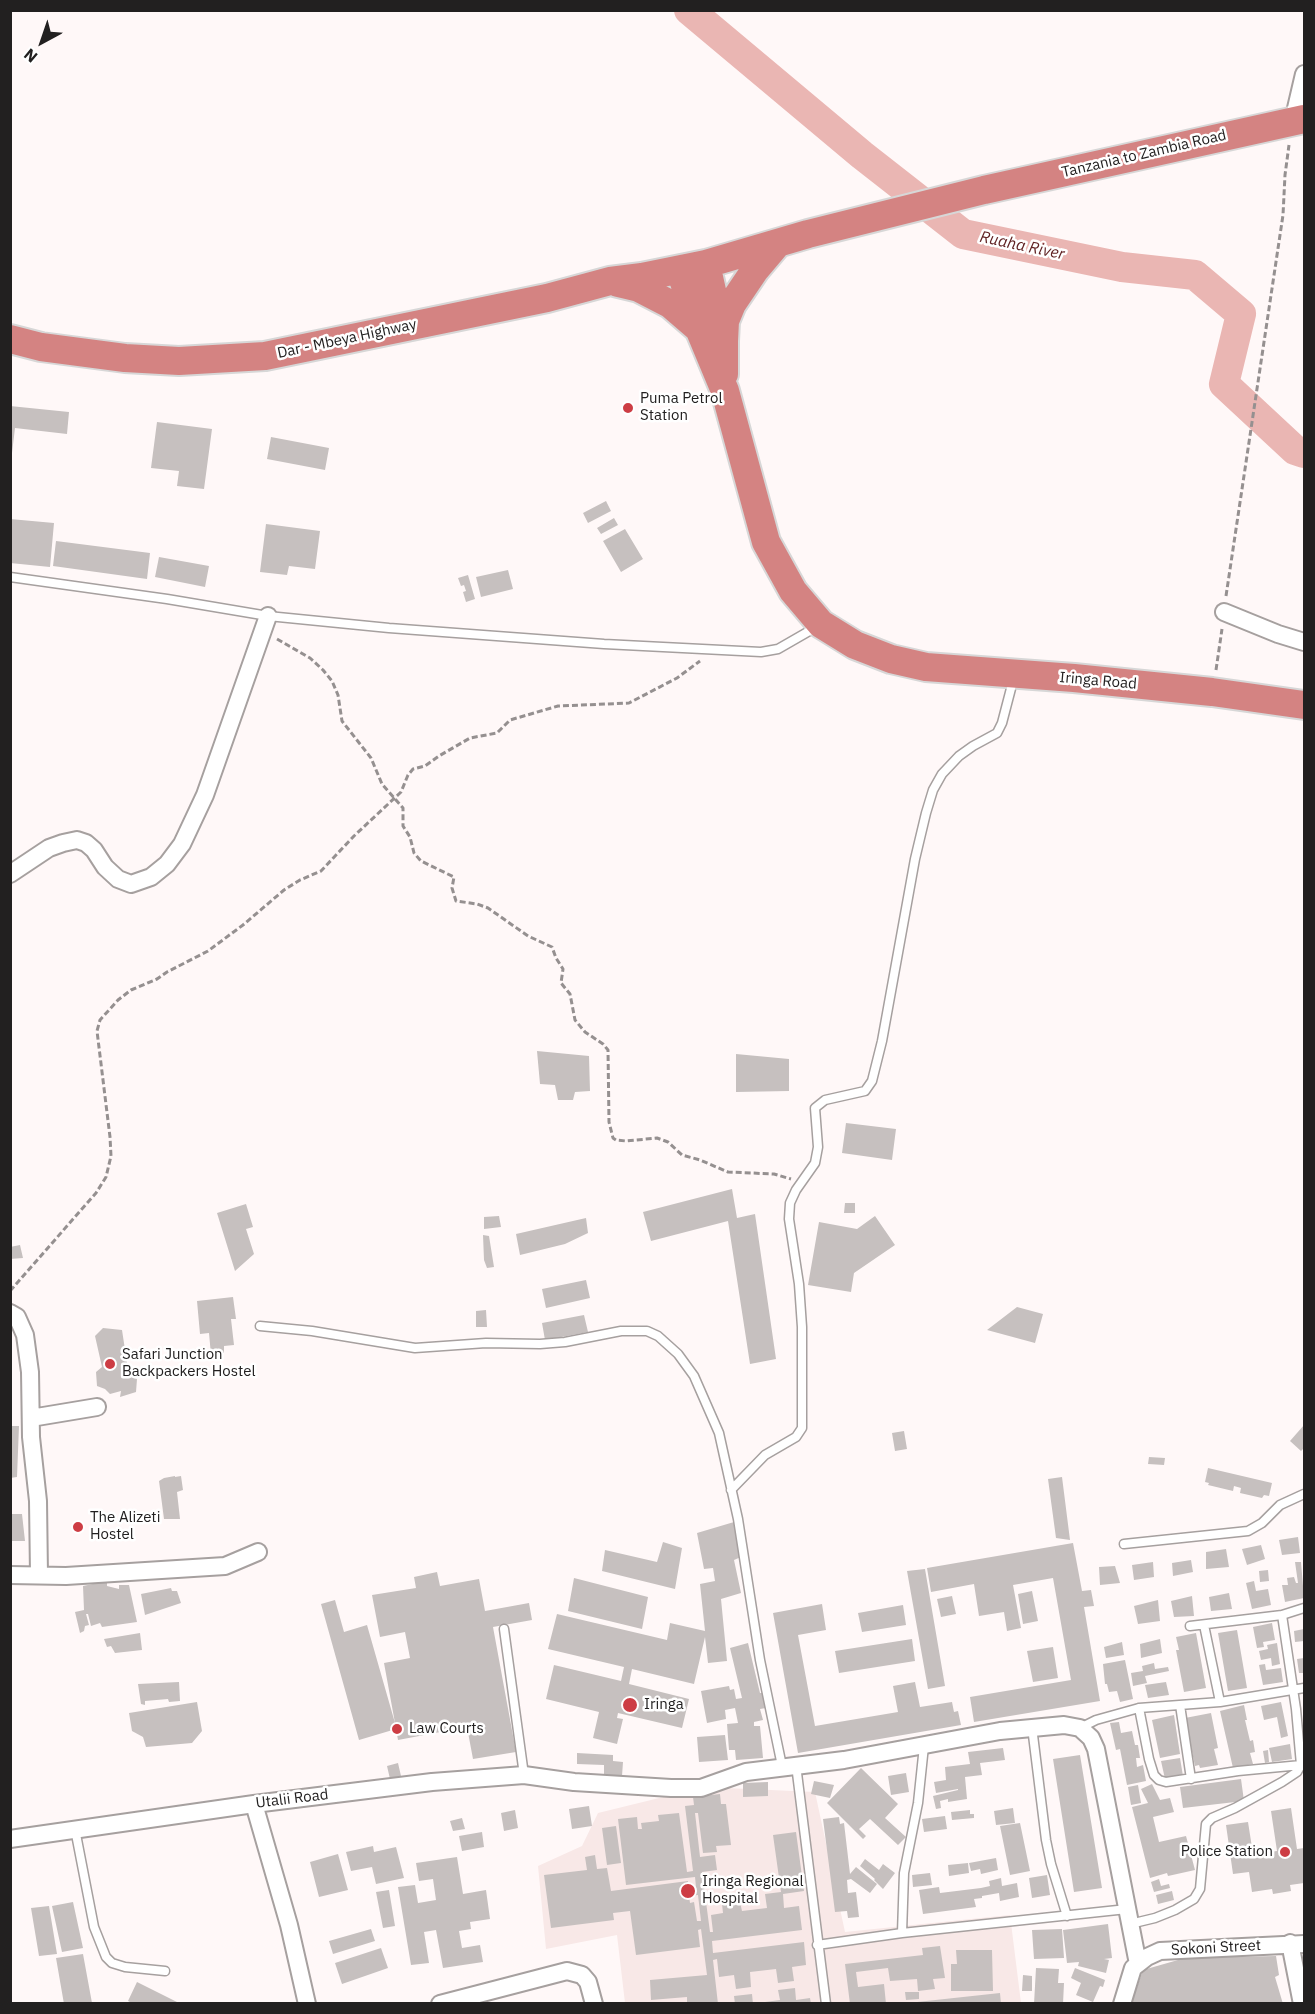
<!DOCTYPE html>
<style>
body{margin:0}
#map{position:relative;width:1315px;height:2014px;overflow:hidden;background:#fff8f8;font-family:"IBM Plex Sans",sans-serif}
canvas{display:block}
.frame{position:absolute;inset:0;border:12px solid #222020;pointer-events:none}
.north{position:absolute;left:12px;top:12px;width:60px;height:60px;-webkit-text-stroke:4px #fff;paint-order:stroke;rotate:220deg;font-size:16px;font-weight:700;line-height:24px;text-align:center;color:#222020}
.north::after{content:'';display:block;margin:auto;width:21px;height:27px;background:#222020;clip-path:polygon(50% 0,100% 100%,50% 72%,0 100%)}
</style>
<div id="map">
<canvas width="1315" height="2014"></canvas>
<div class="frame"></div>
<div class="north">N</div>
</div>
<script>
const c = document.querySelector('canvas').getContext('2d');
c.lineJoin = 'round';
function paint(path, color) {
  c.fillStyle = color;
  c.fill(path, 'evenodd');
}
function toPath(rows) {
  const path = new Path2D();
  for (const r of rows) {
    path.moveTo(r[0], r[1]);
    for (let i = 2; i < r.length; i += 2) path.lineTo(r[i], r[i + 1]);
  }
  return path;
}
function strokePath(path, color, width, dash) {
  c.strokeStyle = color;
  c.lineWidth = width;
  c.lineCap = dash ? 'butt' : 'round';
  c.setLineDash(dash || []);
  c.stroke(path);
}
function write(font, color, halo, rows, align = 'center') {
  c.font = font + ' "IBM Plex Sans",sans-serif';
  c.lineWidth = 5;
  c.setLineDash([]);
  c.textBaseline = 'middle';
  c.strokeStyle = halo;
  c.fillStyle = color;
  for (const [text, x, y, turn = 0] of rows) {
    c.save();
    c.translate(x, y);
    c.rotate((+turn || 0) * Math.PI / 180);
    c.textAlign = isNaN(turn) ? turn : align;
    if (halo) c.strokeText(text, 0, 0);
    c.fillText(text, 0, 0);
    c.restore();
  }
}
const built = toPath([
 [704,1787,815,1792,845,1932,1010,1915,1021,2003,625,2003,617,1935,546,1949,538,1866,582,1846,598,1813]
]);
const river = toPath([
 [689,10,862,155,963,234,1122,267,1195,275,1241,314,1224,384,1295,450,1304,453]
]);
const building = toPath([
 [10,406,69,412,67,434,15,428,12,453,10,453],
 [157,422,212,429,204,489,177,486,179,471,151,468],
 [271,437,329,448,325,470,267,459],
 [606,501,611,511,588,523,583,513],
 [614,518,618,525,601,534,597,528],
 [10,519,54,523,50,567,10,563],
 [266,524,320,531,315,569,289,566,287,575,260,572],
 [625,529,643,559,621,572,603,541],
 [56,541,150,553,147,579,53,566],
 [159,557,209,566,205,587,155,577],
 [508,570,513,589,481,597,476,577],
 [468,575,475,599,466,602,463,592,466,591,464,585,461,586,458,578],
 [537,1051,589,1056,590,1091,575,1092,573,1100,558,1100,555,1085,540,1084],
 [736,1054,789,1059,789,1091,736,1092],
 [846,1123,896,1129,892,1160,842,1153],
 [732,1189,737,1218,755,1214,776,1359,750,1364,728,1221,651,1241,643,1212],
 [845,1203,855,1203,855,1213,844,1213],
 [246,1204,253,1227,246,1229,254,1254,235,1271,217,1213],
 [499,1216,501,1227,484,1229,484,1217],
 [875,1216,895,1245,854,1273,851,1292,808,1285,819,1222,857,1229],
 [586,1218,588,1233,565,1244,520,1255,516,1234],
 [483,1235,489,1236,494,1267,487,1268,484,1260],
 [20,1245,23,1258,10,1259,10,1247],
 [586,1280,590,1298,546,1308,542,1289],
 [233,1297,236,1319,231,1319,234,1345,224,1346,224,1353,211,1355,209,1333,200,1334,197,1301],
 [1017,1307,1043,1314,1035,1343,987,1330],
 [486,1310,487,1327,476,1327,476,1311],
 [584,1315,588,1332,545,1340,542,1323],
 [103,1328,122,1330,129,1376,137,1379,136,1392,120,1397,121,1391,110,1394,105,1389,97,1386,96,1372,102,1367,95,1336],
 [1304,1425,1304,1448,1301,1451,1290,1441],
 [10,1426,19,1426,17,1477,10,1478],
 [904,1431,907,1449,895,1451,892,1433],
 [1149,1457,1165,1458,1164,1465,1148,1464],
 [1208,1468,1272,1483,1269,1496,1264,1495,1262,1498,1240,1493,1241,1488,1234,1486,1233,1491,1208,1485,1209,1483,1205,1482],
 [175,1476,175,1477,181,1476,183,1490,177,1492,180,1519,164,1519,159,1481,164,1478],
 [1062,1477,1070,1540,1056,1538,1048,1479],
 [10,1514,22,1514,25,1541,10,1541],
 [734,1522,741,1557,734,1560,741,1593,721,1599,727,1661,708,1663,705,1637,694,1684,632,1669,629,1684,689,1699,682,1728,618,1713,617,1718,623,1719,617,1744,593,1738,599,1712,546,1699,554,1665,621,1681,624,1667,548,1649,557,1614,667,1640,670,1623,705,1631,700,1584,715,1581,713,1568,704,1569,697,1533],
 [1298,1537,1300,1553,1282,1555,1279,1540],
 [663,1542,682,1548,675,1589,602,1571,605,1550,657,1562],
 [1073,1543,1082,1591,1091,1590,1094,1606,1084,1607,1100,1701,974,1722,970,1697,1071,1680,1053,1578,1013,1585,1021,1628,1007,1631,1004,1612,979,1616,974,1584,931,1592,927,1568],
 [1261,1545,1265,1559,1247,1565,1242,1549],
 [1226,1549,1229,1567,1206,1569,1206,1552],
 [1191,1560,1193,1572,1173,1576,1172,1563],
 [1153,1562,1154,1577,1134,1580,1132,1565],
 [1295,1562,1301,1562,1304,1598,1285,1602,1282,1585,1288,1585,1287,1578,1294,1577,1296,1583,1298,1583],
 [1115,1566,1120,1583,1100,1585,1099,1567],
 [925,1569,945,1686,928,1689,907,1571],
 [1268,1570,1269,1581,1260,1582,1259,1571],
 [437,1572,440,1586,479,1579,485,1611,529,1603,532,1620,493,1627,516,1752,473,1759,467,1727,398,1740,396,1729,359,1740,321,1604,335,1600,344,1632,367,1625,395,1723,384,1663,410,1658,405,1632,380,1637,372,1595,416,1588,414,1577],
 [574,1578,648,1597,642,1629,568,1611],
 [107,1581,107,1586,119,1589,119,1585,129,1585,137,1622,102,1627,100,1623,91,1626,88,1614,86,1614,89,1625,85,1626,84,1631,80,1633,75,1612,84,1610,83,1586],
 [1254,1581,1256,1591,1268,1589,1271,1605,1252,1609,1246,1583],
 [171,1588,172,1591,177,1591,181,1603,145,1615,141,1594],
 [1032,1591,1038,1621,1023,1624,1018,1594],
 [1229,1593,1232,1609,1211,1611,1209,1597],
 [952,1596,956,1614,941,1617,937,1599],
 [1192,1596,1194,1616,1174,1617,1171,1601],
 [1158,1600,1160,1621,1138,1624,1134,1606],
 [822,1604,826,1630,798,1635,815,1726,898,1712,893,1686,915,1682,920,1707,952,1702,954,1712,958,1711,961,1725,798,1753,773,1613],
 [903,1605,906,1625,862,1632,858,1613],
 [1272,1623,1275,1640,1263,1642,1264,1647,1257,1648,1253,1627],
 [1304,1629,1304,1641,1295,1642,1294,1631],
 [1237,1630,1247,1688,1228,1691,1218,1633],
 [140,1633,142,1650,115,1653,111,1646,107,1647,104,1639],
 [1196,1633,1206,1688,1184,1692,1176,1650,1179,1650,1176,1637],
 [912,1639,915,1661,839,1673,835,1651],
 [1160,1639,1162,1653,1141,1658,1140,1644],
 [1122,1642,1124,1655,1106,1658,1104,1647],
 [748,1643,760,1693,762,1693,766,1708,760,1709,763,1720,754,1722,754,1726,760,1726,763,1758,736,1760,735,1750,729,1750,727,1724,738,1723,735,1708,725,1710,726,1719,707,1723,701,1691,729,1686,730,1690,734,1689,736,1699,742,1698,730,1648],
 [1277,1643,1280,1664,1272,1666,1271,1658,1261,1660,1259,1651,1268,1649,1267,1645],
 [1053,1647,1058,1678,1033,1682,1027,1651],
 [1304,1658,1304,1673,1299,1673,1297,1659],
 [1125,1660,1133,1699,1120,1702,1117,1691,1109,1692,1107,1684,1105,1684,1103,1664],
 [1154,1663,1155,1669,1168,1667,1169,1671,1145,1676,1147,1683,1133,1686,1131,1673,1143,1671,1142,1666],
 [1265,1664,1266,1670,1281,1668,1283,1682,1263,1685,1259,1665],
 [179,1682,180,1701,169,1702,168,1699,145,1701,145,1705,141,1704,138,1684],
 [1166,1682,1169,1695,1148,1698,1145,1685],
 [197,1702,202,1731,192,1743,146,1747,143,1737,132,1731,129,1713],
 [1281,1702,1288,1736,1281,1738,1277,1717,1264,1720,1261,1706],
 [1244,1705,1247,1720,1245,1720,1250,1741,1253,1740,1255,1752,1250,1753,1253,1764,1233,1768,1220,1711],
 [1211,1713,1218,1748,1214,1749,1218,1765,1200,1768,1199,1765,1195,1766,1185,1718],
 [1174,1715,1180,1754,1160,1758,1152,1720],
 [1119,1722,1121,1733,1132,1731,1135,1745,1138,1745,1140,1758,1136,1758,1137,1767,1143,1765,1146,1781,1127,1785,1120,1749,1116,1750,1110,1723],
 [725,1735,728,1760,699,1762,697,1737],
 [1290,1744,1292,1759,1272,1762,1269,1748],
 [1003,1748,1005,1760,980,1763,982,1775,965,1777,967,1799,948,1802,948,1799,940,1801,941,1808,936,1809,933,1796,958,1790,958,1789,936,1793,934,1782,946,1780,945,1767,970,1764,968,1752],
 [1268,1750,1269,1762,1265,1763,1263,1751],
 [577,1753,613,1755,613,1761,623,1762,622,1776,604,1775,604,1765,577,1764],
 [1080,1755,1102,1888,1074,1892,1053,1759],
 [1180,1758,1183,1776,1165,1779,1161,1761],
 [398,1763,401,1776,390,1779,387,1766],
 [861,1768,898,1804,885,1818,906,1837,898,1845,870,1819,859,1829,866,1836,863,1839,827,1803],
 [906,1773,909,1792,891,1795,888,1776],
 [1241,1779,1244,1801,1183,1808,1180,1787],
 [814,1781,834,1785,830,1798,811,1794],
 [768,1782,768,1796,743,1797,743,1783],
 [1152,1784,1160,1800,1170,1798,1174,1812,1153,1817,1159,1842,1186,1836,1195,1870,1168,1876,1167,1873,1150,1878,1132,1807,1148,1803,1141,1789],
 [1138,1785,1141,1803,1131,1805,1128,1787],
 [720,1794,721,1804,726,1804,731,1845,716,1846,717,1852,703,1853,698,1813,695,1813,700,1857,715,1855,717,1870,702,1872,710,1932,713,1932,711,1915,723,1913,722,1904,740,1902,742,1911,767,1908,765,1894,781,1892,773,1835,796,1832,804,1891,783,1894,784,1908,799,1906,802,1930,712,1941,713,1953,804,1942,806,1965,792,1967,794,1981,778,1983,776,1969,750,1972,751,1987,736,1989,734,1975,719,1977,717,1959,713,1960,718,2004,711,2004,710,2002,687,2004,687,1997,651,2000,650,1980,707,1975,701,1929,698,1930,700,1947,636,1955,630,1911,613,1913,614,1920,551,1928,544,1875,587,1870,585,1857,595,1855,597,1869,607,1868,611,1891,688,1881,688,1888,696,1887,695,1877,626,1885,618,1819,637,1817,638,1829,642,1829,641,1823,659,1821,658,1815,679,1813,687,1872,693,1871,685,1806,694,1805,693,1797],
 [698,1895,701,1921,697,1921,694,1902,690,1903,689,1896],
 [589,1806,592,1826,572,1829,569,1809],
 [1013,1808,1015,1823,996,1825,994,1811],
 [1291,1808,1297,1849,1304,1848,1304,1883,1290,1885,1291,1891,1273,1894,1272,1889,1252,1892,1249,1872,1233,1874,1226,1825,1248,1822,1253,1854,1277,1851,1271,1811],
 [515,1810,518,1828,504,1831,501,1813],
 [970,1810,970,1814,974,1814,974,1818,952,1820,951,1812],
 [945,1816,947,1829,924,1832,922,1819],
 [839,1817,840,1824,844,1823,850,1874,856,1867,877,1884,870,1893,851,1879,847,1880,848,1893,856,1892,859,1917,848,1918,847,1911,835,1912,823,1819],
 [462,1818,465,1829,453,1831,450,1821],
 [1020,1823,1030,1871,1010,1875,1000,1826],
 [616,1826,621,1863,607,1865,602,1828],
 [482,1832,484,1847,462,1851,459,1836],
 [373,1846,374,1852,396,1847,404,1878,376,1884,372,1867,351,1871,346,1852],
 [338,1854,348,1890,319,1897,310,1862],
 [457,1857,463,1894,486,1890,490,1919,470,1922,471,1929,459,1931,462,1948,480,1945,483,1962,443,1968,436,1930,424,1932,429,1963,411,1965,398,1887,415,1885,418,1903,436,1900,433,1879,419,1881,416,1863],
 [996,1858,998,1870,981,1874,980,1869,971,1871,969,1863],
 [865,1859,879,1870,883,1864,895,1873,883,1889,874,1880,875,1879,860,1866],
 [968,1863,969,1873,949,1876,948,1865],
 [930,1873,932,1885,913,1887,912,1875],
 [1047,1875,1050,1895,1032,1898,1029,1878],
 [1001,1878,1002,1886,1017,1883,1019,1897,1000,1901,999,1893,982,1896,982,1898,974,1899,976,1907,923,1914,919,1890,939,1887,940,1893,981,1888,990,1886,989,1881],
 [1159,1879,1161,1886,1169,1884,1170,1888,1154,1892,1151,1882],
 [389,1890,395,1926,383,1928,376,1892],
 [1172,1891,1174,1900,1158,1904,1156,1895],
 [73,1902,83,1948,62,1952,52,1906],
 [49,1906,57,1954,39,1956,31,1908],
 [1108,1924,1112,1958,1104,1959,1109,1960,1106,1973,1078,1966,1079,1962,1067,1963,1063,1930],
 [371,1929,375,1941,333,1954,329,1941],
 [1062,1929,1064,1958,1034,1959,1032,1930],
 [940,1946,945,1978,933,1979,935,1989,918,1991,917,1979,890,1981,888,1968,856,1972,858,1987,884,1984,886,2004,850,2004,845,1964,923,1955,922,1948],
 [381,1948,388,1968,342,1984,335,1963],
 [956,1950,992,1950,993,1991,951,1991,951,1964,957,1964],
 [83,1954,92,2003,64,2004,56,1958],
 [1276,1956,1279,1975,1275,1977,1283,2004,1131,2004,1143,1970,1185,1958],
 [1036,1968,1059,1969,1058,1983,1064,1983,1063,2004,1034,2004],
 [1075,1968,1105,1980,1103,1987,1100,1986,1093,2002,1076,1995,1081,1983,1071,1978],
 [1023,1975,1032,1976,1032,1991,1022,1991],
 [137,1982,181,2004,134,2004,128,2001],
 [795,1988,796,2000,810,1998,811,2004,765,2004,765,2002,780,2000,778,1990],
 [905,1992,919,1992,919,1999,906,2000],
 [1000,1993,1001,2004,918,2004,917,2002],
 [752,1994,753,2004,735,2004,734,1996]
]);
const path = toPath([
 [1226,596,1283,215,1285,175,1289,145],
 [277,639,310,658,323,670,332,681,338,695,342,721,371,758,382,784,403,808,403,826,410,837,414,853,421,861,454,877,452,888,456,901,477,904,488,908,528,936,552,947,556,958,563,969,561,983,570,994,575,1020,585,1032,603,1044,608,1050,609,1122,613,1138,616,1140,626,1141,657,1138,668,1142,682,1155,700,1160,728,1172,774,1174,791,1179],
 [1216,670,1222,629],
 [10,1291,96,1193,106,1177,111,1156,110,1137,97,1031,100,1020,118,1000,131,990,157,979,167,972,208,951,243,925,284,890,300,880,321,871,354,836,401,792,408,775,413,769,425,766,439,756,470,738,497,733,510,720,558,706,629,703,677,678,700,661]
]);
const service = toPath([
 [10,577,167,599,268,616,389,628,604,644,761,652,778,649,818,626],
 [260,1326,312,1331,415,1348,486,1343,540,1344,565,1342,621,1331,647,1331,658,1336,678,1354,694,1376,719,1433,738,1519,760,1660,782,1766],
 [731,1490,765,1455,796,1437,802,1428,802,1327,799,1284,789,1219,790,1203,796,1190,815,1163,818,1147,815,1108,825,1100,865,1091,872,1081,882,1041,915,859,926,813,933,790,942,774,959,756,973,746,997,733,1002,723,1014,677],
 [1124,1544,1248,1531,1262,1523,1280,1505,1304,1494],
 [1204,1625,1220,1702],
 [1190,1626,1282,1615,1304,1608],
 [504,1629,524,1775],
 [1180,1705,1191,1779],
 [1139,1708,1149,1759,1154,1775,1159,1780,1166,1782,1238,1771,1301,1765],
 [1032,1727,1046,1840,1051,1864,1067,1916],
 [1080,1728,1096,1720,1139,1708,1220,1702,1304,1688],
 [796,1765,826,2004],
 [75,1829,94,1927,106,1957,112,1963,125,1967,165,1971],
 [1130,1924,1155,1918,1175,1910,1194,1899,1200,1889,1206,1824,1212,1818,1235,1808,1282,1782,1297,1772,1301,1765,1296,1709,1282,1615],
 [902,1933,904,1873,918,1803,924,1746],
 [817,1945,902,1933,1127,1909]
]);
const minor = toPath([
 [1293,121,1304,74],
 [1224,612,1278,634,1304,642],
 [10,874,49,848,63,843,77,840,86,843,94,850,105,867,118,879,131,884,151,877,167,864,182,844,205,795,268,616],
 [10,1313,17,1317,25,1335,30,1372,31,1437,38,1501,39,1575],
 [31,1418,97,1407],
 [10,1575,66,1576,225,1566,258,1552],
 [254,1804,289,1925,307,2004],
 [10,1839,254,1804,432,1782,524,1775,574,1782,671,1788,701,1788,746,1772,844,1760,1000,1731,1064,1725,1080,1728,1091,1738,1096,1749,1138,1964],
 [1290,1943,1302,2004],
 [440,2004,567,1971,582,1975,588,1982,594,2004],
 [1122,2004,1133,1968,1147,1957,1160,1951,1304,1944]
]);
const trunk = toPath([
 [706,264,722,335],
 [680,270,700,331,725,391,766,542,793,591,821,624,855,645,891,659,926,667,1074,678,1212,692,1304,705],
 [618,283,639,288,670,304,699,329],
 [10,339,41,347,125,358,179,361,265,356,547,298,610,281,642,277,706,264,808,234,984,190,1304,119],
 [724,374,724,341,725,321,732,304,755,270,777,244]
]);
const markers = [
 [628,408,6,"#cd3d44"],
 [110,1364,6,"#cd3d44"],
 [78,1527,6,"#cd3d44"],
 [630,1705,8,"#cd3d44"],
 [397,1729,6,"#cd3d44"],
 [1285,1852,6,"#cd3d44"],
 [688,1891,8,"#cd3d44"]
];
const streetNames = [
 ["Tanzania to Zambia Road",1144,154,-13],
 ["Dar - Mbeya Highway",347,339,-12],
 ["Iringa Road",1098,681,5],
 ["Utalii Road",292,1799,-7],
 ["Sokoni Street",1216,1948,-3]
];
const poiNames = [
 ["Puma Petrol",640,399],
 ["Station",640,416],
 ["Safari Junction",122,1355],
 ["Backpackers Hostel",122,1372],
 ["The Alizeti",90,1518],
 ["Hostel",90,1535],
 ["Iringa",644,1705],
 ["Law Courts",409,1729],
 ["Police Station",1273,1852,"right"],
 ["Iringa Regional",702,1882],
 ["Hospital",702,1899]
];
const waterNames = [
 ["Ruaha River",1022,246,12]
];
paint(built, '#f8e8e7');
strokePath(river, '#eab6b3', 30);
paint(building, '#c6c0bf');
strokePath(service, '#a6a09f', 11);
strokePath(minor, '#a6a09f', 20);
strokePath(trunk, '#d7d7d7', 32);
strokePath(path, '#959090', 3, [6, 3]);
strokePath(service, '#fff', 8);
strokePath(minor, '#fff', 16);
strokePath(trunk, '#d48382', 28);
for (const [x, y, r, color] of markers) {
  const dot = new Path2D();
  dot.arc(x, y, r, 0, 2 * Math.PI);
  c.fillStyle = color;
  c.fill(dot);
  strokePath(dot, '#fff', 2);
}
write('15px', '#222020', '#fff', streetNames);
write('15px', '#222020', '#fff', poiNames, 'left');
write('italic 16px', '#602223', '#fff', waterNames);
</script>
